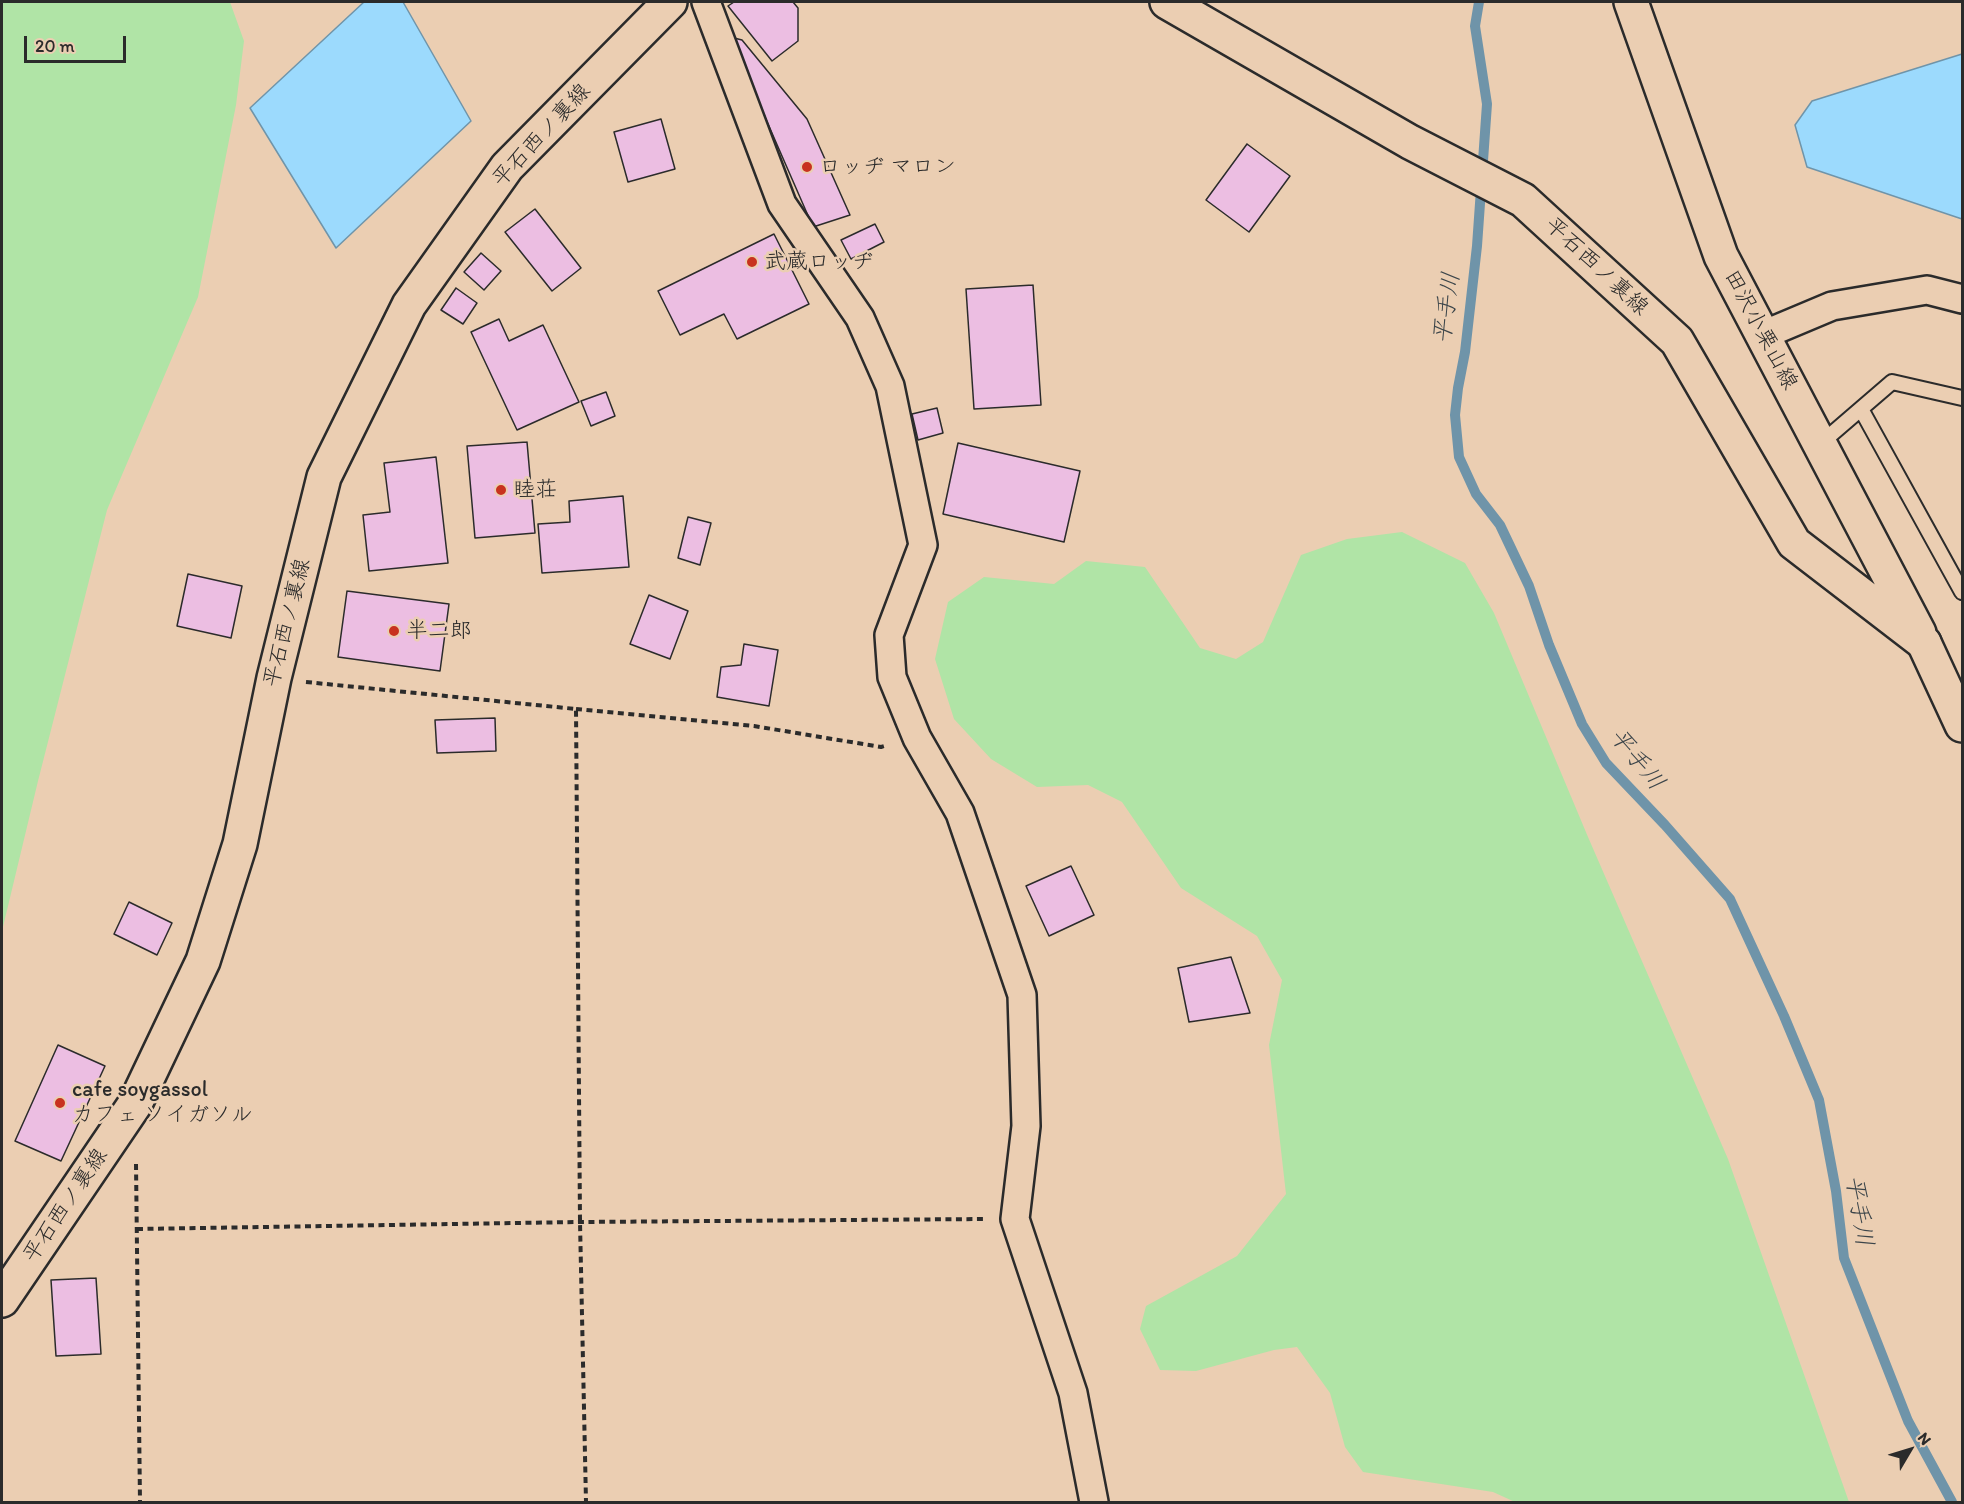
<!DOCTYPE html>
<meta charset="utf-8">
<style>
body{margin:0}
#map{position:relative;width:1964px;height:1504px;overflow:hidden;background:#ebceb2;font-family:Itim,sans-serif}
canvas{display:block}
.frame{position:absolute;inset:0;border:3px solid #2b2b2b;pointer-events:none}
.north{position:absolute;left:1880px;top:1420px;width:60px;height:60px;-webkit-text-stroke:4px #ebceb2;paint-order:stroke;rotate:52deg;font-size:16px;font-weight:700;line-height:24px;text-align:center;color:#2b2b2b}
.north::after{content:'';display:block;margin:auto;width:21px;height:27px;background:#2b2b2b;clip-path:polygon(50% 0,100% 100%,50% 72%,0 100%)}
.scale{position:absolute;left:24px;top:36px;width:102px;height:27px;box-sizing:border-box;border:3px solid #2b2b2b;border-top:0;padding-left:8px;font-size:18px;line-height:21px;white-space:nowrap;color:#2b2b2b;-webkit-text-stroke:4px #ebceb2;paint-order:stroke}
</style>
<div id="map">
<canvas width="1964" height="1504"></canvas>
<div class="frame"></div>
<div class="north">N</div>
<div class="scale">20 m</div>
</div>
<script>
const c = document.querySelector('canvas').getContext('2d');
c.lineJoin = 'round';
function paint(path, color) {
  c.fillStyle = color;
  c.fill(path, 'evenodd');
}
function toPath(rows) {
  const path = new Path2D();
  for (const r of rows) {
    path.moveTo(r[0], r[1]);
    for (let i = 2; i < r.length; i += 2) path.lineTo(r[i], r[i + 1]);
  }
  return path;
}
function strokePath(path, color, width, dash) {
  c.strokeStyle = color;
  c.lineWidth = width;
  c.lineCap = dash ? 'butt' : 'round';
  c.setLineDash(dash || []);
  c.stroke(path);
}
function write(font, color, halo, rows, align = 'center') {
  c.font = font + ' Itim,"Klee One",sans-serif';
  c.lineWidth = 5;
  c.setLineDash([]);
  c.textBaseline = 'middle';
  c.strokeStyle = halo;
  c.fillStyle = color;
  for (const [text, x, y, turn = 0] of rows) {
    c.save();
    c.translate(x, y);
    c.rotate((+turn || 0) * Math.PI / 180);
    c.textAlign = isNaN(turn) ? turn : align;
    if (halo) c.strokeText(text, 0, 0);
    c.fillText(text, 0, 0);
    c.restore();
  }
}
const green = toPath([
 [2,2,230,2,244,41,236,105,198,297,107,510,38,781,2,931],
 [1402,532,1465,563,1494,613,1588,837,1728,1159,1849,1502,1515,1502,1493,1492,1363,1472,1345,1447,1330,1393,1297,1347,1274,1350,1196,1371,1160,1370,1140,1329,1146,1306,1237,1256,1286,1194,1269,1045,1282,980,1257,936,1181,888,1122,802,1088,785,1037,787,991,759,954,719,935,659,948,602,984,577,1054,584,1086,561,1145,567,1200,648,1236,659,1263,642,1301,555,1347,539]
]);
const water = toPath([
 [364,2,403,2,471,121,336,248,250,108,364,2],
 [1962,54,1962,219,1807,167,1795,125,1812,101,1962,54]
]);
const stream = toPath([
 [1479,2,1475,26,1487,104,1477,246,1465,352,1458,388,1455,415,1459,457,1476,494,1500,525,1529,586,1549,645,1582,724,1606,763,1665,825,1730,899,1784,1016,1819,1100,1836,1191,1844,1258,1908,1421,1952,1502]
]);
const building = toPath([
 [734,2,793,2,798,8,798,41,772,61,728,6,734,2],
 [730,37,742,40,807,119,850,215,813,227,730,37],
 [661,119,675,169,628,182,614,132,661,119],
 [1247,144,1290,176,1249,232,1206,200,1247,144],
 [535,209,581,268,552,291,505,232,535,209],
 [875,224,884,242,851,259,841,240,875,224],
 [774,234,809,304,737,339,724,314,680,335,658,291,774,234],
 [481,253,501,271,484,290,464,272,481,253],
 [1033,285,1041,405,974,409,966,289,1033,285],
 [456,288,477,303,463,324,441,310,456,288],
 [499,319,509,341,543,325,579,402,517,430,471,332,499,319],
 [606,392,615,416,591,426,581,401,606,392],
 [937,408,943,433,918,440,912,414,937,408],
 [527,442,535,533,475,538,467,446,527,442],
 [958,443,1080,471,1064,542,943,514,958,443],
 [436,457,448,563,369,571,363,515,390,512,384,463,436,457],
 [623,496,629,567,542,573,538,524,570,522,569,501,623,496],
 [688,517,711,523,700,565,678,558,688,517],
 [188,574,242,586,231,638,177,626,188,574],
 [347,591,449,604,440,671,338,657,347,591],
 [649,595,688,611,670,659,630,644,649,595],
 [744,644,778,650,769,706,717,697,721,667,741,665,744,644],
 [495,718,496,751,437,753,435,720,495,718],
 [1071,866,1094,915,1049,936,1026,886,1071,866],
 [129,902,172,923,157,955,114,934,129,902],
 [1231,957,1250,1013,1189,1022,1178,968,1231,957],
 [58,1045,105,1066,61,1161,15,1141,58,1045],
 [96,1278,101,1354,56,1356,51,1280,96,1278]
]);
const path = toPath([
 [306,682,576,709,580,1222,586,1502],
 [576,709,754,726,881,747,888,745],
 [136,1164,140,1502],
 [137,1229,580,1222,984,1219]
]);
const service = toPath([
 [1861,409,1962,592],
 [1820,444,1892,382,1962,398]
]);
const minor = toPath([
 [706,2,782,204,860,318,890,386,923,545,889,635,892,677,917,738,960,813,1022,995,1026,1126,1015,1219,1073,1393,1094,1502],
 [1763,335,1832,306,1927,290,1962,299]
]);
const tertiary = toPath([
 [1924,643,1962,725]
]);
const secondary = toPath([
 [1167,2,1410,142,1523,200,1677,341,1794,543,1924,643],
 [1631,2,1721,256,1919,633],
 [2,1300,135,1104,203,961,240,844,274,678,324,477,409,305,507,167,670,2]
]);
const markers = [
 [807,167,6,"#c8321e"],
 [752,262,6,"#c8321e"],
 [501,490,6,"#c8321e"],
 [394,631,6,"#c8321e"],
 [60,1103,6,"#c8321e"]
];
const streetNames = [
 ["平石西ノ裏線",542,136,-47],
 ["平石西ノ裏線",1596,267,43],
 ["田沢小栗山線",1760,330,62],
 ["平石西ノ裏線",288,623,-76],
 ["平石西ノ裏線",66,1206,-56]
];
const poiNames = [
 ["ロッヂ マロン",819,167],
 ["武蔵ロッヂ",764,262],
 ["睦荘",513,490],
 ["半二郎",406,631],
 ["cafe soygassol",72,1090],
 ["カフェ ソイガソル",72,1115]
];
const waterNames = [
 ["平手川",1448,308,-82],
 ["平手川",1636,760,51],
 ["平手川",1858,1211,81]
];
paint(green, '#b0e4a6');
paint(water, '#9cdafd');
strokePath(water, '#6f94a9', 1.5);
strokePath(stream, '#6f94a9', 10);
paint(building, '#ecbee2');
strokePath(building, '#2b2b2b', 1.5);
strokePath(service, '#2b2b2b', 18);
strokePath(minor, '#2b2b2b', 32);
strokePath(tertiary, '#2b2b2b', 38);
strokePath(secondary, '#2b2b2b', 38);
strokePath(path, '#2b2b2b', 4, [6, 4.5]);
strokePath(service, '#ebceb2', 14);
strokePath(minor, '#ebceb2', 27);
strokePath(tertiary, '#ebceb2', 33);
strokePath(secondary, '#ebceb2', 33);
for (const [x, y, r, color] of markers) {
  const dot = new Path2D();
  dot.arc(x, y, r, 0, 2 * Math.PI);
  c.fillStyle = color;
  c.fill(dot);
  strokePath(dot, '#ebceb2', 2);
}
write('22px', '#2b2b2b', '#ebceb2', streetNames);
write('22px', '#2b2b2b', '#ebceb2', poiNames, 'left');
write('italic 24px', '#3c454a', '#ebceb2', waterNames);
</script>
